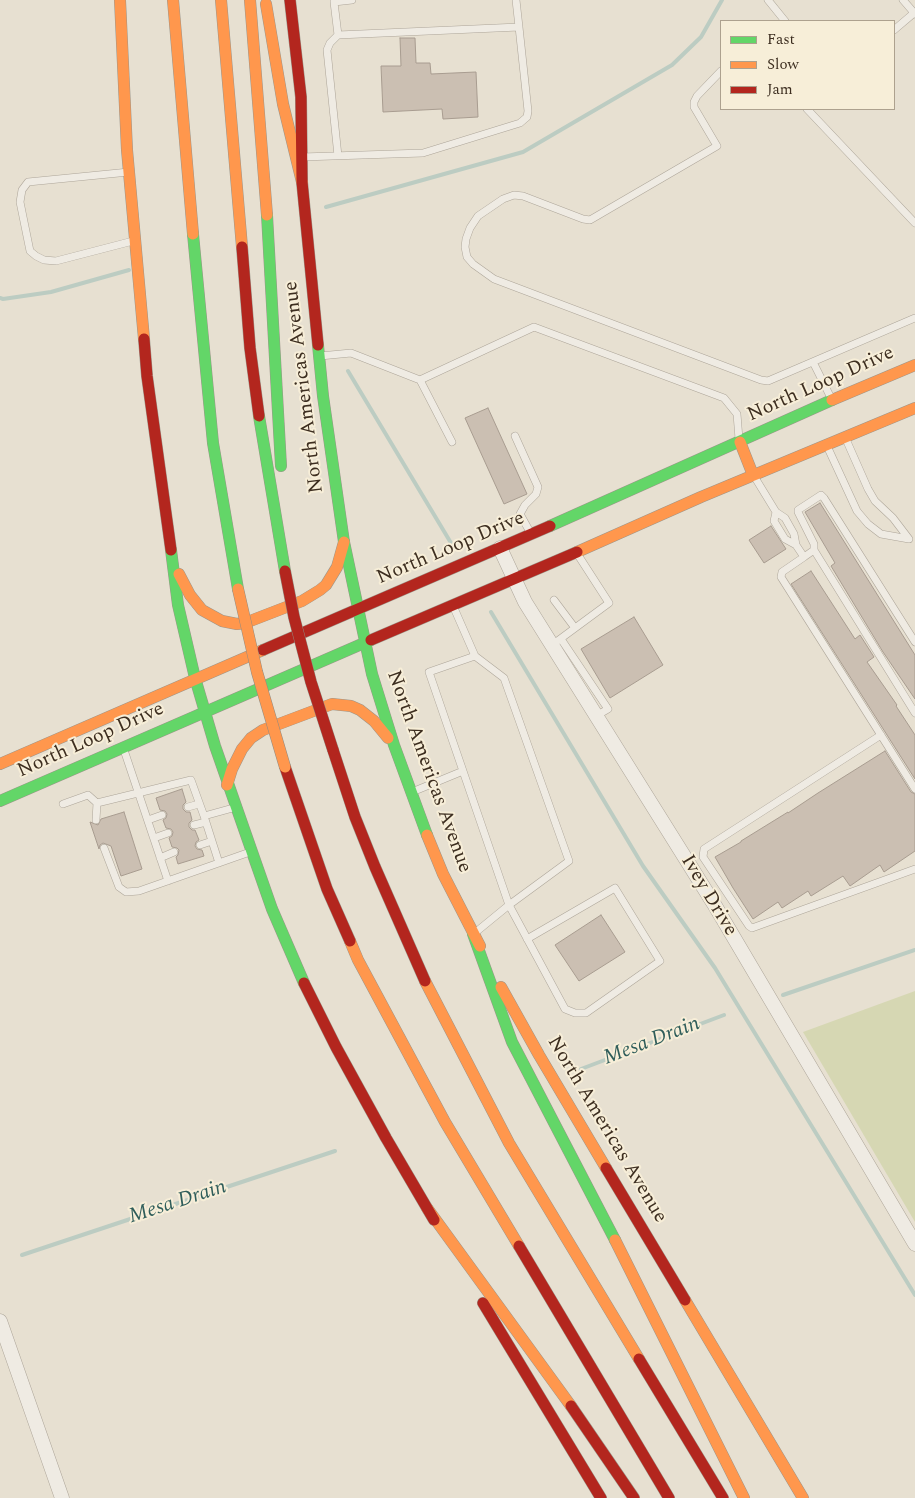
<!DOCTYPE html>
<style>
body{margin:0}
#map{position:relative;width:915px;height:1498px;overflow:hidden;background:#e7e0d1;font-family:Spectral,serif}
canvas{display:block}
.legend{position:absolute;left:720px;top:20px;width:175px;height:90px;box-sizing:border-box;background:#f7eed8;border:1px solid #ada18e;margin:0;padding:6px 9px;list-style:none;font-size:15px;color:#3d2e20}
.legend li{display:flex;align-items:center;gap:10px;height:25px}
.legend b{width:25px;border:1px solid #ada18e}
</style>
<div id="map">
<canvas width="915" height="1498"></canvas>
<ul class="legend">
<li><b style="height:6px;background:#63d668"></b>Fast</li>
<li><b style="height:6px;background:#ff974d"></b>Slow</li>
<li><b style="height:6px;background:#b3261e"></b>Jam</li>
</ul>
</div>
<script>
const c = document.querySelector('canvas').getContext('2d');
c.lineJoin = 'round';
function paint(path, color) {
  c.fillStyle = color;
  c.fill(path, 'evenodd');
}
function toPath(rows) {
  const path = new Path2D();
  for (const r of rows) {
    path.moveTo(r[0], r[1]);
    for (let i = 2; i < r.length; i += 2) path.lineTo(r[i], r[i + 1]);
  }
  return path;
}
function strokePath(path, color, width, dash) {
  c.strokeStyle = color;
  c.lineWidth = width;
  c.lineCap = dash ? 'butt' : 'round';
  c.setLineDash(dash || []);
  c.stroke(path);
}
function write(font, color, halo, rows, align = 'center') {
  c.font = font + ' Spectral,serif';
  c.lineWidth = 4;
  c.setLineDash([]);
  c.textBaseline = 'middle';
  c.strokeStyle = halo;
  c.fillStyle = color;
  for (const [text, x, y, turn = 0] of rows) {
    c.save();
    c.translate(x, y);
    c.rotate((+turn || 0) * Math.PI / 180);
    c.textAlign = isNaN(turn) ? turn : align;
    if (halo) c.strokeText(text, 0, 0);
    c.fillText(text, 0, 0);
    c.restore();
  }
}
const green = toPath([
 [915,991,915,1222,803,1032]
]);
const stream = toPath([
 [326,207,523,152,672,65,701,37,722,0],
 [0,298,3,299,51,292,129,270],
 [348,371,451,543],
 [491,612,643,866,715,968,915,1295],
 [783,995,915,950],
 [581,1069,724,1015],
 [22,1255,335,1151]
]);
const building = toPath([
 [400,38,415,38,416,63,430,63,431,74,476,72,478,117,443,119,442,109,383,112,381,66,401,66,400,38],
 [488,408,527,494,504,504,465,418,488,408],
 [820,503,915,655,915,699,883,652,831,566,835,563,805,512,820,503],
 [771,526,786,549,764,563,749,540,771,526],
 [811,571,855,639,860,635,874,657,867,662,897,705,896,706,915,735,915,779,791,584,811,571],
 [634,617,663,665,610,698,581,649,634,617],
 [885,751,911,792,915,794,915,851,884,872,880,865,850,886,843,876,811,896,808,891,782,908,778,902,753,919,733,888,715,857,741,842,741,841,788,812,788,813,818,793,885,751],
 [182,789,186,802,183,805,183,809,186,812,190,812,192,820,189,823,189,827,192,830,195,830,199,840,196,842,195,846,197,849,202,850,204,856,178,864,176,857,178,855,179,850,177,848,172,847,169,838,172,836,173,832,171,829,166,828,163,820,166,818,167,814,165,811,160,810,156,798,182,789],
 [124,812,142,869,121,876,111,846,103,843,100,845,99,849,90,822,98,825,101,819,124,812],
 [601,915,625,952,579,981,555,945,601,915]
]);
const lane = toPath([
 [334,0,334,2,352,0],
 [516,0,519,27],
 [768,0,785,21],
 [903,0,915,14],
 [334,2,338,35],
 [894,30,914,13],
 [721,71,697,96,694,102,694,107,717,146,590,220,583,219,523,196,514,195,503,199,478,216,470,228,466,239,465,247,467,257,473,264,494,279,761,380,768,381,915,318],
 [807,109,915,223],
 [302,157,423,153,520,123,527,117,528,111,519,27,338,35,330,43,327,50,338,156],
 [129,172,28,182,22,190,20,202,30,251,36,256,44,260,56,261,133,241],
 [320,356,351,353,420,380,452,442],
 [813,362,831,398],
 [420,380,534,327,724,398,737,414,739,439],
 [515,436,538,487,536,494,525,505,520,514,530,532],
 [827,446,857,511,868,524,881,534,909,539,893,518,875,501,868,489,845,437],
 [754,476,776,512,785,518,794,534,796,545,785,539,774,521,776,512],
 [796,545,804,557,782,572,781,577,915,789],
 [814,550,814,544,798,512,798,510,821,495,824,498,915,642],
 [804,557,814,550,915,713],
 [554,600,575,628],
 [454,608,475,656,429,672,509,905,569,861,504,678,475,656],
 [561,639,608,709,596,716],
 [552,645,609,603,578,555],
 [881,735,704,849,703,857,749,926,752,928,915,869],
 [124,750,168,881],
 [412,792,463,771],
 [97,803,191,780,204,816,233,808],
 [63,804,88,795,97,803],
 [188,807,199,804],
 [204,816,219,863],
 [96,820,97,803],
 [148,820,162,815],
 [194,825,206,822],
 [154,838,168,833],
 [200,845,212,841],
 [104,848,119,887,126,892,139,891,250,852],
 [160,858,174,852],
 [476,932,509,905,565,1009,575,1013,586,1013,660,961,615,888,527,939]
]);
const street = toPath([
 [500,548,525,602,714,904,915,1244],
 [0,1321,62,1498]
]);
const fast = toPath([
 [267,215,281,466],
 [193,234,213,443,238,589],
 [318,345,323,396,344,542,372,674,394,745,427,835],
 [259,416,285,571],
 [550,526,832,400],
 [171,550,178,605,195,678,215,746,272,909,304,983],
 [0,801,371,640],
 [473,934,512,1042,615,1240]
]);
const slow = toPath([
 [120,0,127,150,144,339],
 [173,0,193,234],
 [221,0,242,247],
 [250,0,267,215],
 [266,4,283,104,302,182],
 [832,400,915,365],
 [740,442,753,475],
 [577,552,701,497,915,408],
 [179,574,190,595,202,610,222,621,237,624,245,623,302,601,320,590,326,585,337,567,344,542],
 [0,764,263,650],
 [227,785,232,769,242,749,251,738,263,730,332,704,351,706,360,710,374,721,388,738],
 [427,835,443,874,480,946],
 [350,941,358,960,445,1122,519,1246],
 [425,981,509,1143,639,1359],
 [501,987,539,1055,606,1168],
 [427,1208,571,1406],
 [615,1240,744,1498],
 [685,1300,803,1498]
]);
const jam = toPath([
 [290,0,301,97,302,182,318,345],
 [242,247,250,348,259,416],
 [144,339,147,376,171,550],
 [371,640,577,552],
 [263,650,550,526],
 [333,750,355,817,375,867,425,981],
 [285,767,327,889,350,941],
 [304,983,336,1047,386,1138,434,1220],
 [606,1168,685,1300],
 [519,1246,669,1498],
 [483,1303,601,1498],
 [639,1359,723,1498],
 [571,1406,634,1498]
]);
const slowBridge = toPath([
 [238,589,257,672,285,767]
]);
const jamBridge = toPath([
 [285,571,294,617,311,682,333,750]
]);
const streetNames = [
 ["North Loop Drive",821,385,-24],
 ["North Americas Avenue",305,387,-97],
 ["North Loop Drive",451,549,-23],
 ["North Loop Drive",91,741,-24],
 ["North Americas Avenue",428,772,70],
 ["Ivey Drive",708,896,59],
 ["North Americas Avenue",606,1130,59]
];
const waterNames = [
 ["Mesa Drain",652,1042,-21],
 ["Mesa Drain",178,1203,-18]
];
paint(green, '#d6d7b3');
strokePath(stream, '#bcccc2', 4);
paint(building, '#cbbfb2');
strokePath(building, '#a89c90', 1);
strokePath(lane, '#ada599', 8);
strokePath(street, '#ada599', 15);
strokePath(fast, '#9c958a', 12);
strokePath(slow, '#9c958a', 12);
strokePath(jam, '#9c958a', 12);
strokePath(lane, '#efebe3', 7);
strokePath(street, '#efebe3', 14);
strokePath(fast, '#63d668', 11);
strokePath(slow, '#ff974d', 11);
strokePath(jam, '#b3261e', 11);
strokePath(slowBridge, '#928b80', 12, []);
strokePath(jamBridge, '#928b80', 12, []);
strokePath(slowBridge, '#ff974d', 11);
strokePath(jamBridge, '#b3261e', 11);
write('20px', '#3d2e20', '#f7eed8', streetNames);
write('italic 21px', '#2f5d5a', '#f7eed8', waterNames);
</script>
